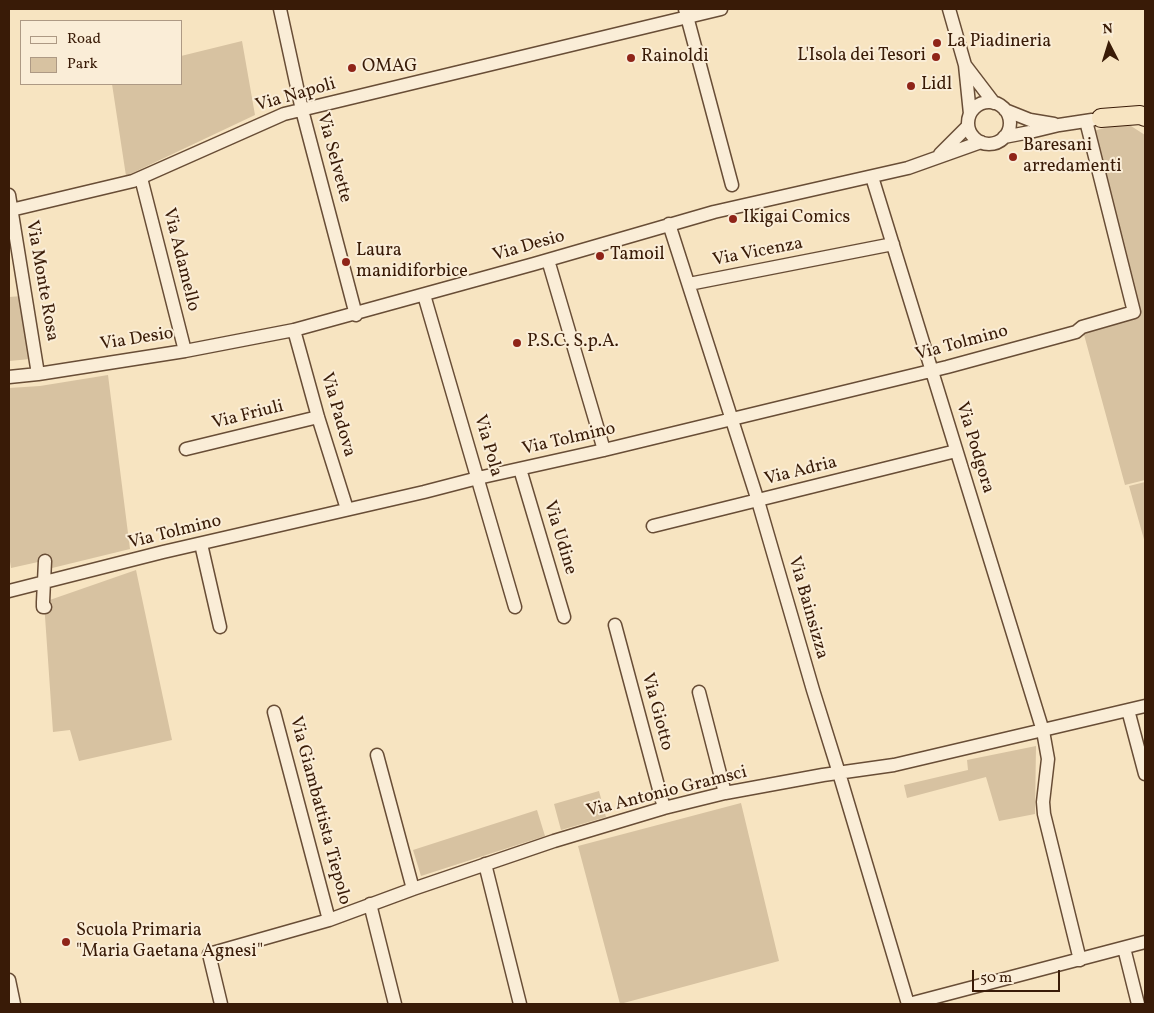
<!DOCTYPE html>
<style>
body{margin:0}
#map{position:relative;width:1154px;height:1013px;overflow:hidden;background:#f7e4c1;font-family:Vollkorn,serif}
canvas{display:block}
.frame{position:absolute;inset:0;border:10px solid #391b07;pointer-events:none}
.legend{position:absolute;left:20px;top:20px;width:162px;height:65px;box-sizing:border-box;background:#faedd7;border:1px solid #ad9984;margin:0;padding:6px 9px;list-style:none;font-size:15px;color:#391b07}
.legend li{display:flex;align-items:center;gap:10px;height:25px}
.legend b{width:25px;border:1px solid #ad9984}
.north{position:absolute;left:1084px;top:20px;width:50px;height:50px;-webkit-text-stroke:4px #faedd7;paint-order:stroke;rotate:355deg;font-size:14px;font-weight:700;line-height:20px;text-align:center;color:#391b07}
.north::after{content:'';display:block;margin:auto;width:18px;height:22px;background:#391b07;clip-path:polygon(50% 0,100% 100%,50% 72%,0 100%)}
.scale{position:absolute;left:972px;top:970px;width:88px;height:22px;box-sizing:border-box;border:2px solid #391b07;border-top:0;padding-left:6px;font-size:15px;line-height:18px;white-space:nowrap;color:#391b07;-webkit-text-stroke:4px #faedd7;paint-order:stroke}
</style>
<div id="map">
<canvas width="1154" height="1013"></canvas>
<div class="frame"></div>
<ul class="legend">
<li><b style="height:6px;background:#faedd7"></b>Road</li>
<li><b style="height:14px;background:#d7c2a1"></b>Park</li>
</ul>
<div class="north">N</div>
<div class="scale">50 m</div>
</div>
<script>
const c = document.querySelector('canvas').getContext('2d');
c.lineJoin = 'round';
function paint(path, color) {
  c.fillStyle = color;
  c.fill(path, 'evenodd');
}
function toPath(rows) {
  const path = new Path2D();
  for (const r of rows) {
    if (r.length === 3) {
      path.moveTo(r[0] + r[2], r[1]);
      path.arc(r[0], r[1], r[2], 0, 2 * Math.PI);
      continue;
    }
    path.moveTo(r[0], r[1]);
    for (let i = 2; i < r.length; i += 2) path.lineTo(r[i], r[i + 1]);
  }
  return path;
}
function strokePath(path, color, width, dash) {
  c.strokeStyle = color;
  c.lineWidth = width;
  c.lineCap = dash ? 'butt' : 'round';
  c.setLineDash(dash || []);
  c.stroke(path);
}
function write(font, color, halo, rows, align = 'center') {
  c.font = font + ' Vollkorn,serif';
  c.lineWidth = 4;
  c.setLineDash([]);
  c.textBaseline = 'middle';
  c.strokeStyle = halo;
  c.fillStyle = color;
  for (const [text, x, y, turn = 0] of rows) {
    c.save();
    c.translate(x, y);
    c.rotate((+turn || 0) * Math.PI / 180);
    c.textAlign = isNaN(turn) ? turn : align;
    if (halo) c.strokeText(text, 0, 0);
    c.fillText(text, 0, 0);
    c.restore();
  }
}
const green = toPath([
 [242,41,255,115,126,176,112,84,181,84,181,56],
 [1116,125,1131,126,1145,135,1145,480,1125,485,1083,331,1141,315,1093,131],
 [22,296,30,359,9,361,9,297],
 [108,375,130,549,48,569,47,560,11,568,9,555,9,388,40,386],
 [1145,482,1145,543,1129,486],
 [136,570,172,740,79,761,70,730,53,732,44,602],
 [1036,746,1035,814,999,821,986,777,907,798,904,785,968,770,967,760],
 [599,791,606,817,561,830,554,804],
 [741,803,779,961,620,1004,578,846],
 [537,810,545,836,421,876,413,850]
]);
const minor = toPath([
 [280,9,302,110,356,315],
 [685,9,732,185],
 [949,9,965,65,970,114],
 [965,65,994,103],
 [989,123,21],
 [1005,110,1030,120,1054,124],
 [1004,137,1030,132,1059,125,1092,120],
 [940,154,968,126],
 [872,177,1043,731,1048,759,1043,802,1044,814,1080,960],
 [141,178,185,351],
 [9,195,38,374],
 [11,210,133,181,284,114,721,9],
 [669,224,758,501,813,690,839,773,908,1004],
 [548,260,604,450],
 [689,284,893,244],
 [424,295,515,607],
 [294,330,318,417,347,509],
 [9,377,38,374,185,351,294,330,534,264,714,212,908,168,981,142],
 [186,449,318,417],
 [520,469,564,617],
 [653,526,956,451],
 [201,544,220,627],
 [9,591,163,552,424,492,478,478,604,450,947,367,1076,332,1082,327,1134,312,1086,121],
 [45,607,43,607,43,602,45,561],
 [615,625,664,808],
 [699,692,725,793],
 [1128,710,1145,774],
 [274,712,329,920],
 [377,755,413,889],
 [485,864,520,1004],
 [370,904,395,1004],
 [1124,948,1138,1004],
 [9,980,14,1004],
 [221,1004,209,954,329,920,413,889,554,841,664,808,725,793,823,775,894,765,1145,706],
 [909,1004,1145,942]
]);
const highway = toPath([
 [1101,118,1140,115,1145,117]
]);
const markers = [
 [937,43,5,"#8f2418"],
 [936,57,5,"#8f2418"],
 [631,58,5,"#8f2418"],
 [352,68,5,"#8f2418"],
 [911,86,5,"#8f2418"],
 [1013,157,5,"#8f2418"],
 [733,219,5,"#8f2418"],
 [600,256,5,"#8f2418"],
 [346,262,5,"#8f2418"],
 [517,343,5,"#8f2418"],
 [66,942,5,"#8f2418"]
];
const poiNames = [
 ["La Piadineria",947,43],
 ["L'Isola dei Tesori",926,57,"right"],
 ["Rainoldi",641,58],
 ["OMAG",362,68],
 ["Lidl",921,86],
 ["Baresani",1023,147],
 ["arredamenti",1023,168],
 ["Ikigai Comics",743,219],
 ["Laura",356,252],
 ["manidiforbice",356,273],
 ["Tamoil",610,256],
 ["P.S.C. S.p.A.",527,343],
 ["Scuola Primaria",76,932],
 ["\"Maria Gaetana Agnesi\"",76,953]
];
const streetNames = [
 ["Via Napoli",296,96,-16],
 ["Via Selvette",333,158,75],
 ["Via Desio",529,247,-16],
 ["Via Vicenza",758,253,-11],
 ["Via Adamello",180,260,76],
 ["Via Monte Rosa",41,281,80],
 ["Via Desio",137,340,-9],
 ["Via Tolmino",962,344,-15],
 ["Via Padova",337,415,74],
 ["Via Friuli",248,416,-14],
 ["Via Tolmino",569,440,-13],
 ["Via Pola",487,446,74],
 ["Via Podgora",974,448,73],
 ["Via Adria",801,472,-14],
 ["Via Tolmino",175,533,-14],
 ["Via Udine",559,538,73],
 ["Via Bainsizza",807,608,74],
 ["Via Giotto",656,712,75],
 ["Via Antonio Gramsci",667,793,-14],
 ["Via Giambattista Tiepolo",319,811,75]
];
paint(green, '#d7c2a1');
strokePath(minor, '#684d36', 15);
strokePath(highway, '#391b07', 20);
strokePath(minor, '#faedd7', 12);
strokePath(highway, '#f7e4c1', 18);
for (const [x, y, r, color] of markers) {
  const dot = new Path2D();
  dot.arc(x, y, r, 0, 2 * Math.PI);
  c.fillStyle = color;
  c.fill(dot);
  strokePath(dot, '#faedd7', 2);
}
write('18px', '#391b07', '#faedd7', poiNames, 'left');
write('18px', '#391b07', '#faedd7', streetNames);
</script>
